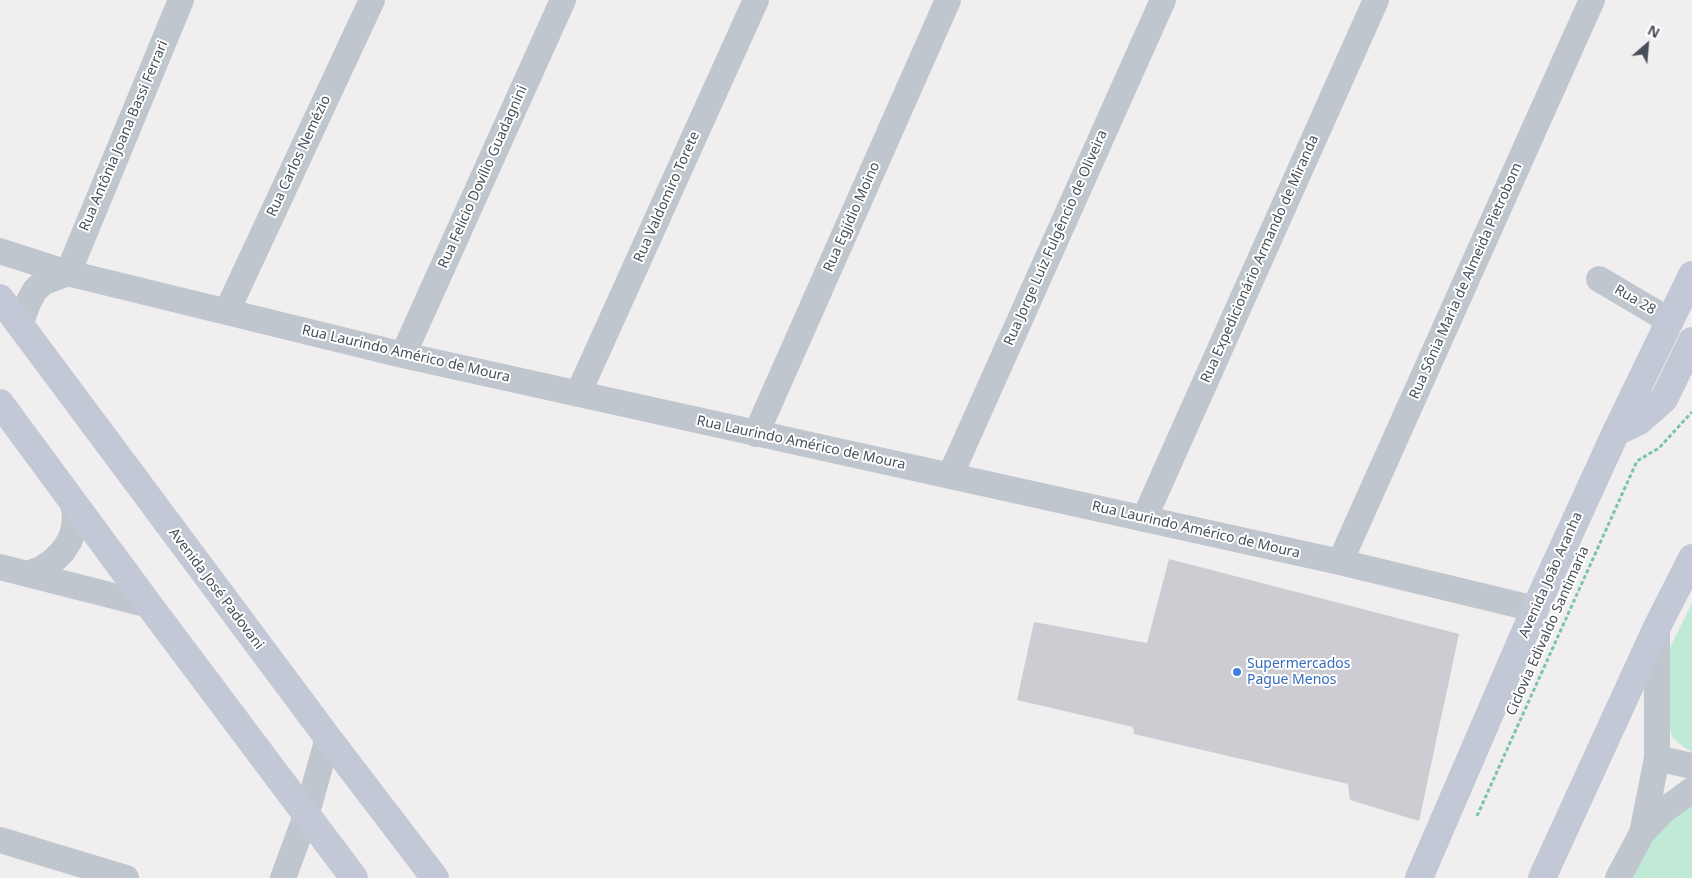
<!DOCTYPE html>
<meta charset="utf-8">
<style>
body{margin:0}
#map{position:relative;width:1692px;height:878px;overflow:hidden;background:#f0eeee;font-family:"Noto Sans",sans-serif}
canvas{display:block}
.north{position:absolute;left:1622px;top:20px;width:50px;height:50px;-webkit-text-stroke:4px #fff;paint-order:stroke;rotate:27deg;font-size:14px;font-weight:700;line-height:20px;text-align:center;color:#484e59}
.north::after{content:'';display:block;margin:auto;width:18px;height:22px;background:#484e59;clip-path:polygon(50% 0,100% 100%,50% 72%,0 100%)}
</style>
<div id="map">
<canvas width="1692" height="878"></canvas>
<div class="north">N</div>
</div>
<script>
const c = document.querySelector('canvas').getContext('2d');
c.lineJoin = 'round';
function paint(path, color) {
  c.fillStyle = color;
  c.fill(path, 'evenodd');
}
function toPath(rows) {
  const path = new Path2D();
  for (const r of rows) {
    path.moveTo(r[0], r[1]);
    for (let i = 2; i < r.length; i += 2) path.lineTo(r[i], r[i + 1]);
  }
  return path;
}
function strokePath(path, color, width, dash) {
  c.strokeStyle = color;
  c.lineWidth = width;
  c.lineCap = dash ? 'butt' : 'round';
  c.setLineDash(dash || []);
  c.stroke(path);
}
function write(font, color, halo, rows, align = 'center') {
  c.font = font + ' "Noto Sans",sans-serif';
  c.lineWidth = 4;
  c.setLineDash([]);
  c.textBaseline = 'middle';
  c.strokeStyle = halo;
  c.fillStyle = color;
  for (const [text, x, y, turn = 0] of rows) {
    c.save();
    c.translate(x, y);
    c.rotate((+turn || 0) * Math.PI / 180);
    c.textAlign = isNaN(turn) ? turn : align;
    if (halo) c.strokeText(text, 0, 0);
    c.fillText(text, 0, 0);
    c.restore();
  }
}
const green = toPath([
 [1692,603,1692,752,1681,745,1673,738,1666,720,1670,647],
 [1692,791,1692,878,1618,878]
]);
const building = toPath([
 [1169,559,1459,634,1419,821,1350,800,1348,784,1134,734,1133,727,1017,700,1034,622,1147,643]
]);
const path = toPath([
 [1477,816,1637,461,1659,448,1692,412]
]);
const street = toPath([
 [0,251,68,273,403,355,1340,562,1535,609],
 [68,273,181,0],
 [1599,279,1670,321],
 [227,311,372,0],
 [20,325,28,303,35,290,44,282,68,273],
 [403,355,563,0],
 [578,394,756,0],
 [756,434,948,0],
 [950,476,1163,0],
 [1144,519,1376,0],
 [1340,562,1592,0],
 [0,567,149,605],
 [27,574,41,569,53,561,63,551,70,540,74,528,75,515,73,502],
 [1657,758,1692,766],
 [1642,833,1663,811,1692,790],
 [0,840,126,878],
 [283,878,306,816,328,738],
 [1618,878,1642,833,1657,758,1657,627]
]);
const secondary = toPath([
 [0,298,328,738,435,878],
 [0,403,149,605,354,878],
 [1616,432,1639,421,1664,399,1692,341],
 [1419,878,1535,609,1616,432,1692,275],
 [1542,878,1657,627,1692,558]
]);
const markers = [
 [1237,672,5,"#3f7fe0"]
];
const streetNames = [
 ["Rua Antônia Joana Bassi Ferrari",124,136,-67],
 ["Rua Carlos Nemézio",299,156,-65],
 ["Rua Felício Dovílio Guadagnini",483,177,-66],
 ["Rua Valdomiro Torete",667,197,-66],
 ["Rua Egjídio Moino",852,217,-66],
 ["Rua Jorge Luiz Fulgêncio de Oliveira",1056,238,-66],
 ["Rua Expedicionário Armando de Miranda",1260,259,-66],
 ["Rua Sônia Maria de Almeida Pietrobom",1466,281,-66],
 ["Rua 28",1635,300,30],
 ["Rua Laurindo Américo de Moura",406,354,13],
 ["Rua Laurindo Américo de Moura",801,443,12],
 ["Rua Laurindo Américo de Moura",1196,530,13],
 ["Avenida João Aranha",1551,575,-66],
 ["Avenida José Padovani",216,589,53],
 ["Ciclovia Edivaldo Santimaria",1548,631,-66]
];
const shopNames = [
 ["Supermercados",1247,664],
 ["Pague Menos",1247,680]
];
paint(green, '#c0ead6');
paint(building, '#ccccd2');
strokePath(path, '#7bc4ab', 3, [4, 2.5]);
strokePath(street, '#c0c6ce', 26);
strokePath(secondary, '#c2c8d5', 28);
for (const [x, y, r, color] of markers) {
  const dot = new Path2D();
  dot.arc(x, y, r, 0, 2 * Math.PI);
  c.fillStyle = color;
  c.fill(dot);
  strokePath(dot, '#fff', 2);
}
write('14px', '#484e59', '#fff', streetNames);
write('14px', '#366cbe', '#fff', shopNames, 'left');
</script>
